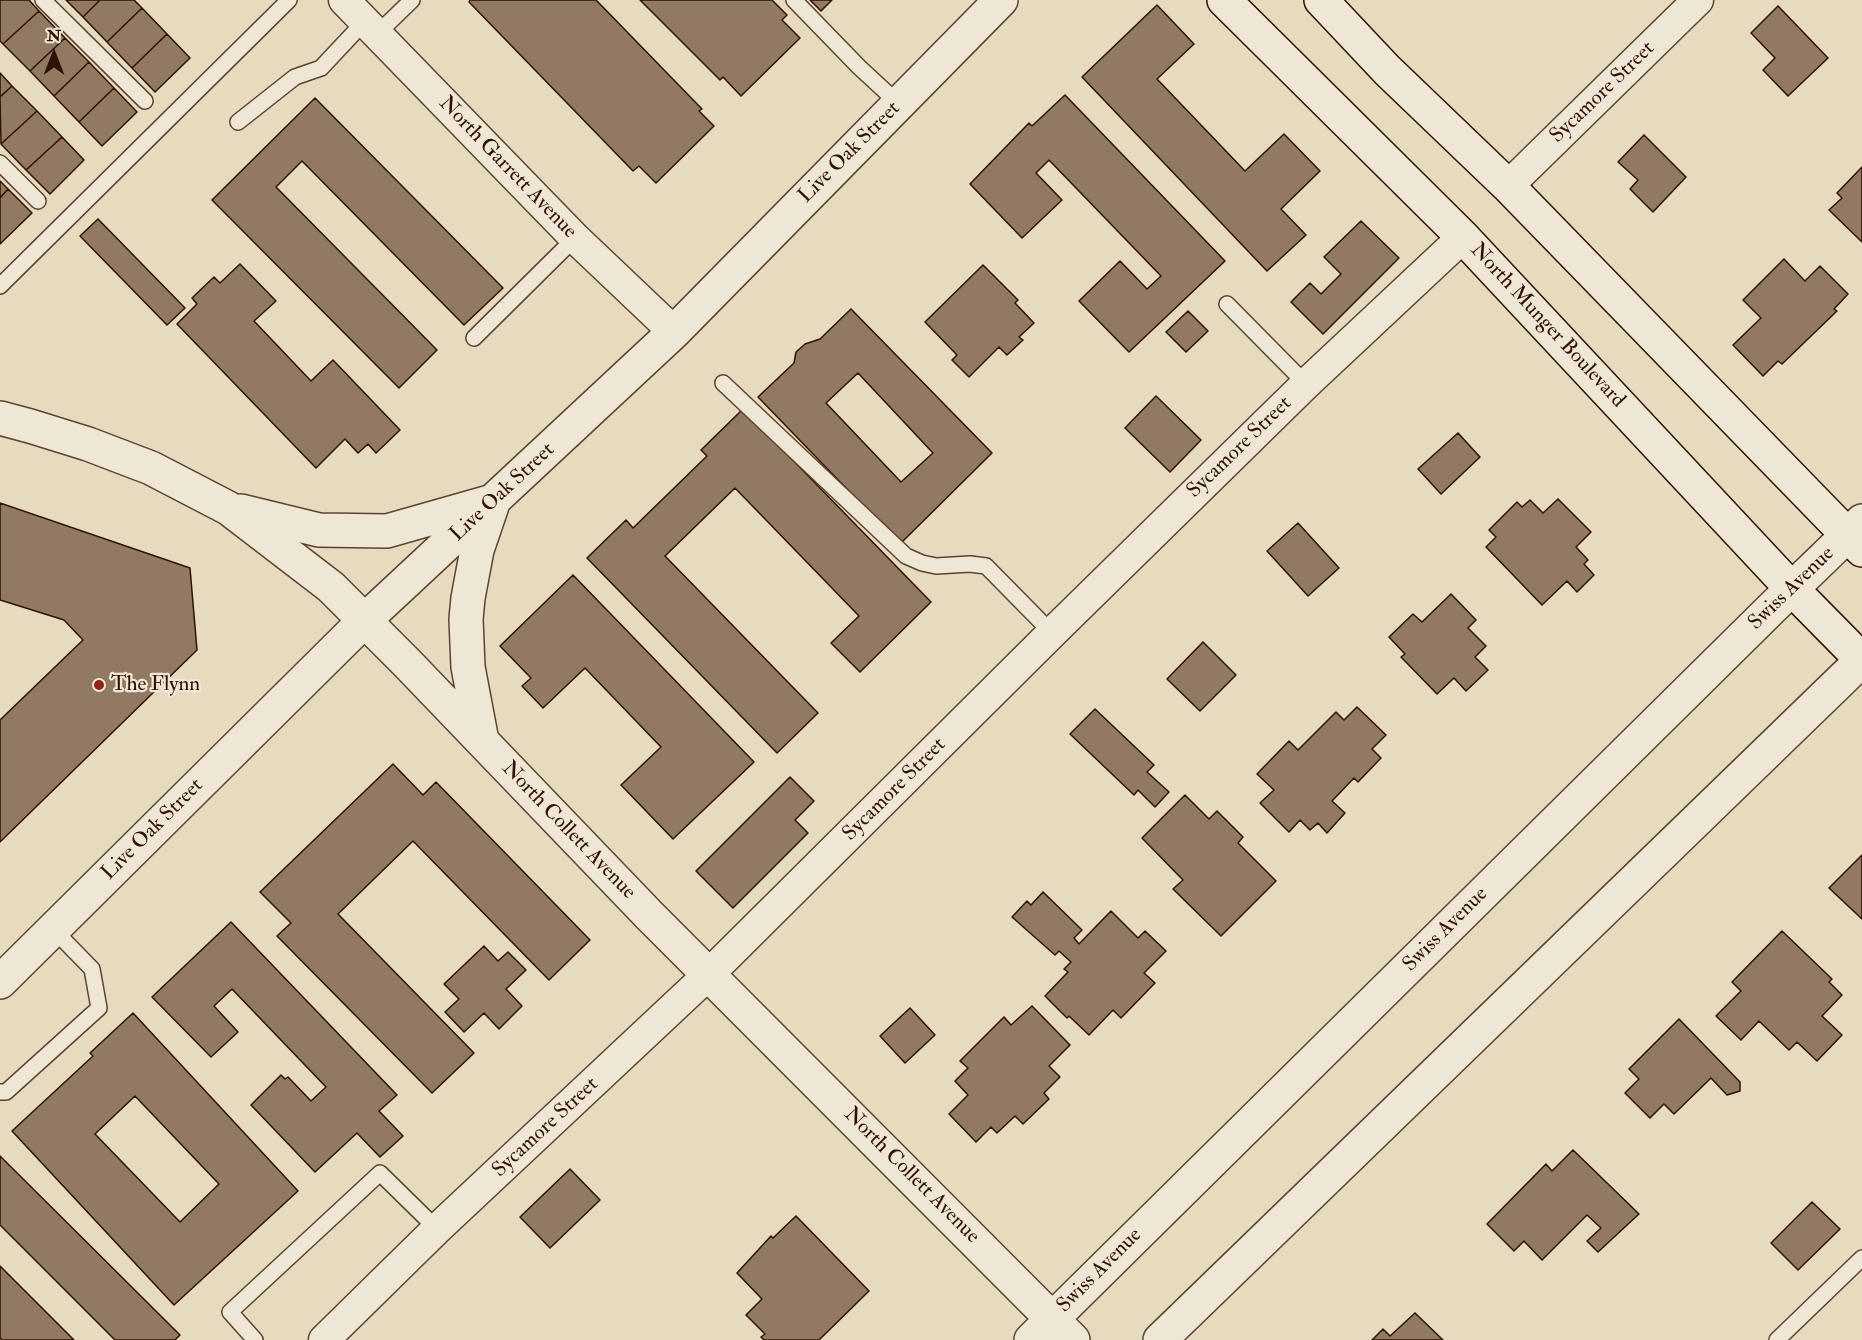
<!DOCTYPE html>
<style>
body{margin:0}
#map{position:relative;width:1862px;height:1340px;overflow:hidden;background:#e6dabf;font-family:"IM FELL Double Pica",serif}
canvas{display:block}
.north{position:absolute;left:24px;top:24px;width:60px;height:60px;-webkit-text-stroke:4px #efe7d5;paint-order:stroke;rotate:0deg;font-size:16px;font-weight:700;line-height:24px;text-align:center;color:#321102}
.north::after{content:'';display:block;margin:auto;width:21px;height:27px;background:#321102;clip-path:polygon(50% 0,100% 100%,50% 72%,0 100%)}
</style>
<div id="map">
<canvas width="1862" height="1340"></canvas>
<div class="north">N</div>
</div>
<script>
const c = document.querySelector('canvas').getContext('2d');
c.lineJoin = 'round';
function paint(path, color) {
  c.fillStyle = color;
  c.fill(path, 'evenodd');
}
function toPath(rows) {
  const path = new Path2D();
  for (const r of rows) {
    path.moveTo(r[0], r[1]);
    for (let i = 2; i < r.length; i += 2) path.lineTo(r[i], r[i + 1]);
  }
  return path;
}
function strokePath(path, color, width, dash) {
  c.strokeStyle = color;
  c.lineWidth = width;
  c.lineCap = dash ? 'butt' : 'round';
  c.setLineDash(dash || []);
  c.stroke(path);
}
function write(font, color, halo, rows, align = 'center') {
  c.font = font + ' "IM FELL Double Pica",serif';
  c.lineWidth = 4.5;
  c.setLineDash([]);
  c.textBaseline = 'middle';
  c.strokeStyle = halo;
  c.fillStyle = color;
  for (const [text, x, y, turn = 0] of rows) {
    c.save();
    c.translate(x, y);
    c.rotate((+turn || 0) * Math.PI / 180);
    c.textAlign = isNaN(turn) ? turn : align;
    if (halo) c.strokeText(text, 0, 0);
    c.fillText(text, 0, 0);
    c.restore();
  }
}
const building = toPath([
 [0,0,29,0,39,11,3,44,0,41,0,0],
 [66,0,100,0,83,17,66,0],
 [100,0,134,0,142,8,107,42,83,17,100,0],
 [470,0,596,0,702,109,699,111,714,126,656,183,639,166,633,171,469,2,470,0],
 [640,0,772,0,787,15,782,20,800,38,741,96,723,77,720,80,640,0],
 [810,0,832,0,821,11,810,0],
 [1157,5,1194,44,1157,79,1245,171,1284,134,1320,171,1281,209,1306,235,1267,271,1082,77,1157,5],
 [1778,6,1828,58,1788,96,1763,70,1775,58,1751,33,1778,6],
 [142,8,167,34,132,68,107,42,142,8],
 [39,11,65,38,30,71,3,44,39,11],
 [167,34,190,58,155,92,132,68,167,34],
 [65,38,89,62,54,96,30,71,65,38],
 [89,62,114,88,79,122,54,96,89,62],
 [0,73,12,86,0,97,0,73],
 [12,86,37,111,1,144,0,97,12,86],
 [114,88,137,112,102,146,79,122,114,88],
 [1065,95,1225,261,1129,352,1079,301,1120,261,1147,289,1161,276,1049,160,1036,173,1062,200,1022,238,970,184,1029,123,1032,126,1065,95],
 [315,98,503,288,464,325,302,161,276,187,437,350,399,388,212,200,315,98],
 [37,111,62,137,26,170,1,144,37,111],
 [1644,135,1686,177,1653,212,1630,189,1638,180,1618,162,1644,135],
 [62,137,84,160,50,194,26,170,62,137],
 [1862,167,1862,242,1829,210,1842,198,1837,193,1862,167],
 [0,181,8,189,0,198,0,181],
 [8,189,32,213,0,244,0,198,8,189],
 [98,219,185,308,167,325,80,236,98,219],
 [1361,221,1399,258,1323,334,1291,302,1310,283,1321,294,1341,274,1324,257,1361,221],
 [1784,259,1805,281,1820,266,1848,294,1834,309,1837,311,1782,364,1778,361,1763,376,1733,345,1761,318,1743,300,1784,259],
 [240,264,276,301,254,321,311,381,333,360,400,430,376,453,368,444,358,453,345,439,316,468,177,324,197,304,192,298,214,277,220,283,240,264],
 [983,265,1018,300,1015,303,1034,323,1019,337,1023,340,1007,355,999,347,969,377,952,360,957,355,925,322,983,265],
 [851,309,992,453,900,544,758,397,794,363,796,352,805,344,820,339,851,309],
 [858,373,933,453,901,482,826,403,858,373],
 [1188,311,1208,331,1186,352,1166,332,1188,311],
 [1156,396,1201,440,1170,472,1125,428,1156,396],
 [743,409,931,602,860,672,831,643,859,616,735,488,665,556,818,713,777,753,587,558,626,520,633,528,707,456,701,450,743,409],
 [1458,433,1480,457,1441,494,1418,469,1458,433],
 [1558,499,1591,532,1576,547,1588,560,1584,564,1594,575,1577,592,1567,581,1542,605,1486,547,1496,537,1489,530,1517,502,1522,507,1530,500,1543,513,1558,499],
 [0,503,190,568,197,650,0,842,0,720,83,640,64,620,0,600,0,503],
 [1298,523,1339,568,1308,596,1267,551,1298,523],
 [573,575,754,762,673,839,621,785,661,747,585,668,543,708,522,686,531,678,500,646,573,575],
 [1451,594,1476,620,1468,628,1486,646,1475,657,1488,670,1466,691,1454,678,1437,694,1401,657,1405,654,1389,637,1413,614,1422,622,1451,594],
 [1203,642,1236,675,1200,711,1167,679,1203,642],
 [1357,707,1386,735,1372,749,1381,758,1358,782,1354,778,1332,801,1345,813,1327,833,1318,823,1310,830,1300,820,1289,832,1260,803,1274,790,1257,774,1289,741,1298,750,1336,712,1344,720,1357,707],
 [1095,709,1154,765,1147,772,1169,792,1155,807,1138,790,1134,795,1070,734,1095,709],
 [393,764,423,795,436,782,590,940,549,980,413,841,338,914,474,1053,432,1093,277,936,291,923,260,892,393,764],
 [790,777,814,801,795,820,808,833,733,908,696,871,790,777],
 [1185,795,1209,819,1217,811,1243,837,1238,843,1276,881,1221,936,1173,889,1183,880,1142,838,1185,795],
 [1862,855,1862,919,1829,888,1862,855],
 [1043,892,1082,930,1074,938,1079,944,1111,911,1138,938,1145,931,1166,951,1144,973,1155,983,1121,1018,1113,1010,1089,1035,1069,1016,1067,1018,1045,996,1068,972,1064,969,1071,962,1059,951,1055,955,1012,917,1027,901,1031,905,1043,892],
 [231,922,397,1095,379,1111,403,1136,380,1157,357,1133,315,1172,251,1105,281,1075,285,1079,288,1077,311,1101,326,1087,232,989,214,1006,238,1032,211,1057,152,997,231,922],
 [1782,931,1832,979,1829,982,1842,995,1822,1016,1842,1035,1817,1061,1797,1042,1789,1050,1759,1021,1741,1040,1716,1016,1741,991,1732,982,1782,931],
 [484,946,498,961,508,952,526,970,506,989,522,1006,499,1029,484,1013,464,1032,445,1012,459,999,444,984,484,946],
 [1032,1006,1070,1045,1049,1066,1060,1077,1044,1093,1049,1099,1023,1124,1015,1116,997,1133,991,1127,976,1142,949,1114,968,1095,955,1081,968,1068,960,1061,1004,1017,1011,1025,1032,1006],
 [910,1008,935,1035,905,1063,880,1036,910,1008],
 [133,1013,298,1191,174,1305,12,1131,93,1056,90,1053,133,1013],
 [135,1096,219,1184,180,1222,95,1134,135,1096],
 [1679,1019,1740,1082,1740,1091,1727,1095,1711,1078,1674,1114,1664,1104,1650,1118,1625,1093,1639,1079,1629,1069,1679,1019],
 [1573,1150,1639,1214,1598,1252,1587,1241,1601,1228,1587,1215,1542,1260,1524,1241,1514,1251,1487,1224,1546,1164,1552,1171,1573,1150],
 [0,1156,180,1335,175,1340,115,1340,0,1225,0,1156],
 [570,1169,600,1200,550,1248,520,1217,570,1169],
 [1812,1202,1840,1229,1798,1270,1771,1243,1812,1202],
 [796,1216,869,1291,819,1340,764,1340,761,1337,765,1334,746,1315,762,1299,737,1273,771,1236,773,1238,796,1216],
 [0,1266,74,1340,2,1340,0,1338,0,1266],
 [1415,1313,1443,1340,1372,1340,1383,1329,1390,1336,1415,1313]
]);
const service = toPath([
 [43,0,145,101],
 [794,0,859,67,899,104],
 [378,33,412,0],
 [238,122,295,77,321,68,365,21],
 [0,163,38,201],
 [0,286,289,0],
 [1227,304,1306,384],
 [474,338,575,238],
 [723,383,906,556,922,563,936,566,970,564,986,566,1052,633],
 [0,1092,6,1092,99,1008,92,969,53,929],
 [255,1340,230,1312,380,1173,437,1229],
 [1777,1340,1862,1258]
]);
const minor = toPath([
 [344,0,575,238,674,332],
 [1508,186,1698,0],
 [324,1340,437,1229,709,974,1052,633,1306,384,1463,237]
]);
const tertiary = toPath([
 [0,418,30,426,88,444,151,468,228,508,331,587,407,663,649,915,1073,1340],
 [241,511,319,530,387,531,489,502],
 [482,741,468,667,466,619,468,598,477,550,492,506],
 [0,982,365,620,674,332,1001,0],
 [1031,1340,1773,607,1862,521],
 [1160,1340,1862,660]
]);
const secondary = toPath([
 [1224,0,1463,237,1792,589,1862,660],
 [1321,0,1387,70,1508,186,1862,550]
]);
const markers = [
 [99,685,6,"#8f2418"]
];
const streetNames = [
 ["Sycamore Street",1603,93,-44],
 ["Live Oak Street",850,153,-45],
 ["North Garrett Avenue",507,168,46],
 ["North Munger Boulevard",1547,326,47],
 ["Sycamore Street",1240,448,-44],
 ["Live Oak Street",503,493,-43],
 ["Swiss Avenue",1792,589,-44],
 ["Sycamore Street",895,790,-45],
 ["Live Oak Street",153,830,-45],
 ["North Collett Avenue",568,831,46],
 ["Swiss Avenue",1446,930,-45],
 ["Sycamore Street",546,1128,-43],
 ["North Collett Avenue",911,1176,45],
 ["Swiss Avenue",1100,1271,-45]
];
const poiNames = [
 ["The Flynn",111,685]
];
paint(building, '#907a64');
strokePath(building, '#321102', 1.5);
strokePath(service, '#5f4331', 18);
strokePath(minor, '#5f4331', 33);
strokePath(tertiary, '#5f4331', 36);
strokePath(secondary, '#321102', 36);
strokePath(service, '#efe7d5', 15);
strokePath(minor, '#efe7d5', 30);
strokePath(tertiary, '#efe7d5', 33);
strokePath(secondary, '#efe7d5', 33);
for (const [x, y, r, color] of markers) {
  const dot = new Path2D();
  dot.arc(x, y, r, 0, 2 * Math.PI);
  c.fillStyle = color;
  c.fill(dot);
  strokePath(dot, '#efe7d5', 2);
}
write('21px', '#321102', '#efe7d5', streetNames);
write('21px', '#321102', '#efe7d5', poiNames, 'left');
</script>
